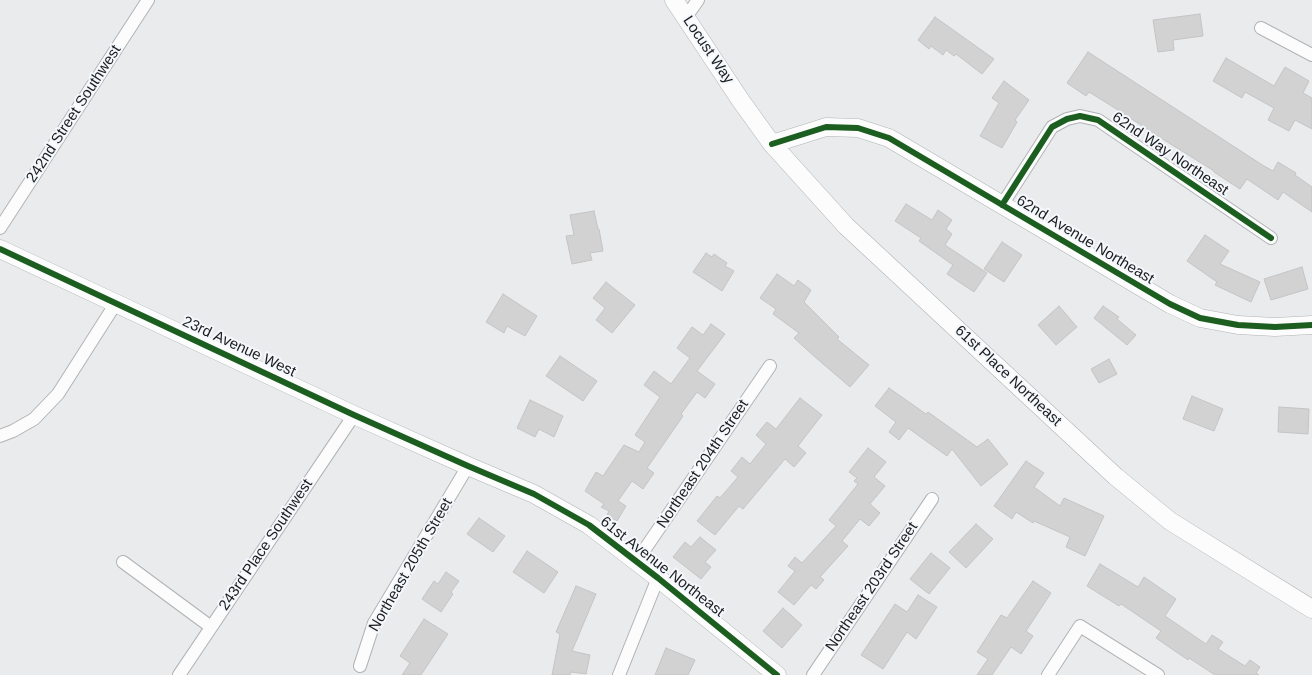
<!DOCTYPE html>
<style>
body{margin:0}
canvas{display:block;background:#e9ebed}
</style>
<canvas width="1312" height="675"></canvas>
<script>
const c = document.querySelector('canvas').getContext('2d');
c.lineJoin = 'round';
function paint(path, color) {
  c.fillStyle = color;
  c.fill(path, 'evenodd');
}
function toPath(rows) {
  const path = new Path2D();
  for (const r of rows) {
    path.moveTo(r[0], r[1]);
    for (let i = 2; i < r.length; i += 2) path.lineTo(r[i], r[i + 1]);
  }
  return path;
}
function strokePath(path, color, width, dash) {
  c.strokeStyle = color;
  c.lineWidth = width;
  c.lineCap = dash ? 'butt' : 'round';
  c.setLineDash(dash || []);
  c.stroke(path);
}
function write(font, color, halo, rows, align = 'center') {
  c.font = font + ' Helvetica,sans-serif';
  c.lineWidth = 4;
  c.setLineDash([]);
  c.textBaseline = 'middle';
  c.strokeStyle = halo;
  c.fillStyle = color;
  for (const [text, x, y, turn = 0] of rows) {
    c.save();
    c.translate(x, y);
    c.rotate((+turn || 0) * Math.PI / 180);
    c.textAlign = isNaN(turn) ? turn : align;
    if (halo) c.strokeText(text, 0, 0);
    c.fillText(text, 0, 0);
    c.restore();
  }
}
const building = toPath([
 [1200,14,1203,36,1173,40,1174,50,1158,52,1153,20,1200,14],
 [935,17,994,59,982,74,956,54,954,56,946,50,943,55,931,46,929,49,918,40,935,17],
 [1088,52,1264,166,1273,171,1278,162,1296,173,1295,175,1312,187,1312,212,1283,192,1278,200,1247,179,1240,189,1214,172,1214,171,1153,133,1118,110,1089,92,1086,96,1067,83,1088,52],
 [1226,58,1274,86,1285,67,1309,81,1303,93,1312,98,1312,129,1295,120,1289,131,1268,120,1274,108,1245,92,1242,98,1213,81,1226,58],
 [1004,81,1029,100,1015,120,1017,122,1002,148,980,136,999,103,992,98,1004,81],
 [906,204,932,220,938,210,952,220,946,229,952,234,945,245,987,273,974,292,947,274,953,265,919,241,921,238,895,221,906,204],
 [594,211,598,229,599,229,603,251,590,253,592,260,572,264,566,236,574,235,570,215,594,211],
 [1205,235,1229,251,1220,264,1260,282,1251,302,1215,285,1217,282,1187,261,1205,235],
 [1002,242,1022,255,1004,282,984,269,1002,242],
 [706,253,712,257,714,254,727,263,725,266,734,271,722,291,693,272,706,253],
 [1302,267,1308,289,1271,300,1264,279,1302,267],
 [777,274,794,286,798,280,811,290,804,302,839,337,837,339,869,365,850,387,815,357,794,338,799,333,773,314,776,309,760,298,777,274],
 [606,282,635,305,612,333,596,320,605,308,593,298,606,282],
 [503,294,537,316,525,336,507,326,504,333,486,322,503,294],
 [1059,306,1077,327,1056,345,1038,325,1059,306],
 [1103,306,1119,317,1117,319,1136,335,1127,345,1094,318,1103,306],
 [711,324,725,334,697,371,715,384,705,398,697,392,681,414,683,416,647,468,654,473,643,489,632,481,618,501,626,506,617,521,607,515,609,511,601,507,604,504,585,491,596,472,603,476,624,445,639,452,645,442,635,435,660,397,644,385,654,371,671,384,690,358,677,348,692,327,703,335,711,324],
 [560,356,597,381,583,401,546,376,560,356],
 [1109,359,1117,374,1099,383,1091,369,1109,359],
 [889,388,926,414,928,412,977,447,988,439,1008,464,981,486,952,449,947,456,908,428,899,440,889,432,896,422,875,406,889,388],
 [1192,396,1223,409,1214,431,1183,419,1192,396],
 [800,398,822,415,798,446,806,453,794,467,785,459,743,509,739,506,715,535,697,521,717,496,720,498,738,477,731,471,742,457,750,464,766,444,756,435,767,422,776,429,800,398],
 [530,400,563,416,554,437,539,429,535,437,517,428,530,400],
 [1279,407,1309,409,1308,434,1278,432,1279,407],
 [868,448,886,462,874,477,885,486,870,504,880,513,869,526,860,519,842,541,848,546,820,577,824,580,816,589,811,585,794,605,778,592,795,571,788,566,795,557,802,563,836,526,829,520,858,484,854,481,857,478,849,472,868,448],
 [1026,461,1044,473,1034,487,1060,506,1064,498,1104,516,1085,556,1066,547,1070,537,1034,521,1033,523,1016,512,1012,519,994,506,1026,461],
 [479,518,505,536,493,552,467,534,479,518],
 [976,524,993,539,966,568,949,552,976,524],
 [700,537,716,550,705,562,711,567,701,579,673,557,685,542,691,547,700,537],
 [527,551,558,572,544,593,513,572,527,551],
 [931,553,950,568,929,594,910,579,931,553],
 [1100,564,1138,587,1144,577,1176,599,1165,616,1206,644,1212,635,1223,642,1218,649,1245,666,1250,660,1260,667,1256,673,1259,675,1215,675,1189,658,1188,660,1156,638,1161,631,1121,604,1119,606,1087,586,1100,564],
 [446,572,459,581,451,592,453,594,441,612,422,599,434,581,438,584,446,572],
 [1033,581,1051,593,1026,631,1033,636,1021,654,1011,647,992,675,977,675,988,659,977,652,1001,615,1007,618,1033,581],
 [576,586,596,594,572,651,590,655,586,674,571,672,570,675,552,675,560,634,556,632,576,586],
 [918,595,937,607,916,639,907,632,883,669,861,655,895,604,907,612,918,595],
 [783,608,802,625,782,648,763,631,783,608],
 [424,619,448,634,421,675,402,675,410,663,400,656,424,619],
 [666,648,695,660,688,675,655,675,666,648]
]);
const street = toPath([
 [686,17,698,0],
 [1261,28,1312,55],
 [1002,205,1052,127,1067,119,1080,116,1098,120,1271,238],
 [0,228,148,0],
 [0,436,13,431,34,419,58,394,116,303],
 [123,562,211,627],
 [636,562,770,366],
 [360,666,374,623,468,466],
 [179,675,354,415],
 [619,675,658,578],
 [813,675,932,499],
 [1048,675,1080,626,1158,675]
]);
const secondary = toPath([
 [674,0,741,101,772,144,846,226,1115,476,1170,521,1312,609],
 [772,144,826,127,858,128,889,138,1170,304,1200,318,1238,325,1275,327,1312,325],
 [0,249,354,415,468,466,534,494,589,525,658,578,777,675]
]);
const cycleway = toPath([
 [772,144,826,127,858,128,889,138,1170,304,1200,318,1238,325,1275,327,1312,325],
 [1002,205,1052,127,1067,119,1080,116,1098,120,1271,238],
 [0,249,354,415,468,466,534,494,589,525,658,578,777,675]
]);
const streetNames = [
 ["Locust Way",708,50,56],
 ["242nd Street Southwest",74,114,-57],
 ["62nd Way Northeast",1170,154,34],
 ["62nd Avenue Northeast",1085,240,31],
 ["23rd Avenue West",239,347,25],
 ["61st Place Northeast",1008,376,43],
 ["Northeast 204th Street",703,464,-56],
 ["243rd Place Southwest",266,545,-56],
 ["Northeast 205th Street",411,565,-60],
 ["61st Avenue Northeast",662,567,38],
 ["Northeast 203rd Street",872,587,-56]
];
paint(building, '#d3d2d3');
strokePath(building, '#c5c4c5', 1);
strokePath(street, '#b1b3b5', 14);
strokePath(secondary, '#b1b3b5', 19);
strokePath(street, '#fcfcfc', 12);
strokePath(secondary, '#fcfcfc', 18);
strokePath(cycleway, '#1b5e20', 6);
write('15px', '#1a1c1d', '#f4f8fd', streetNames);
</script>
